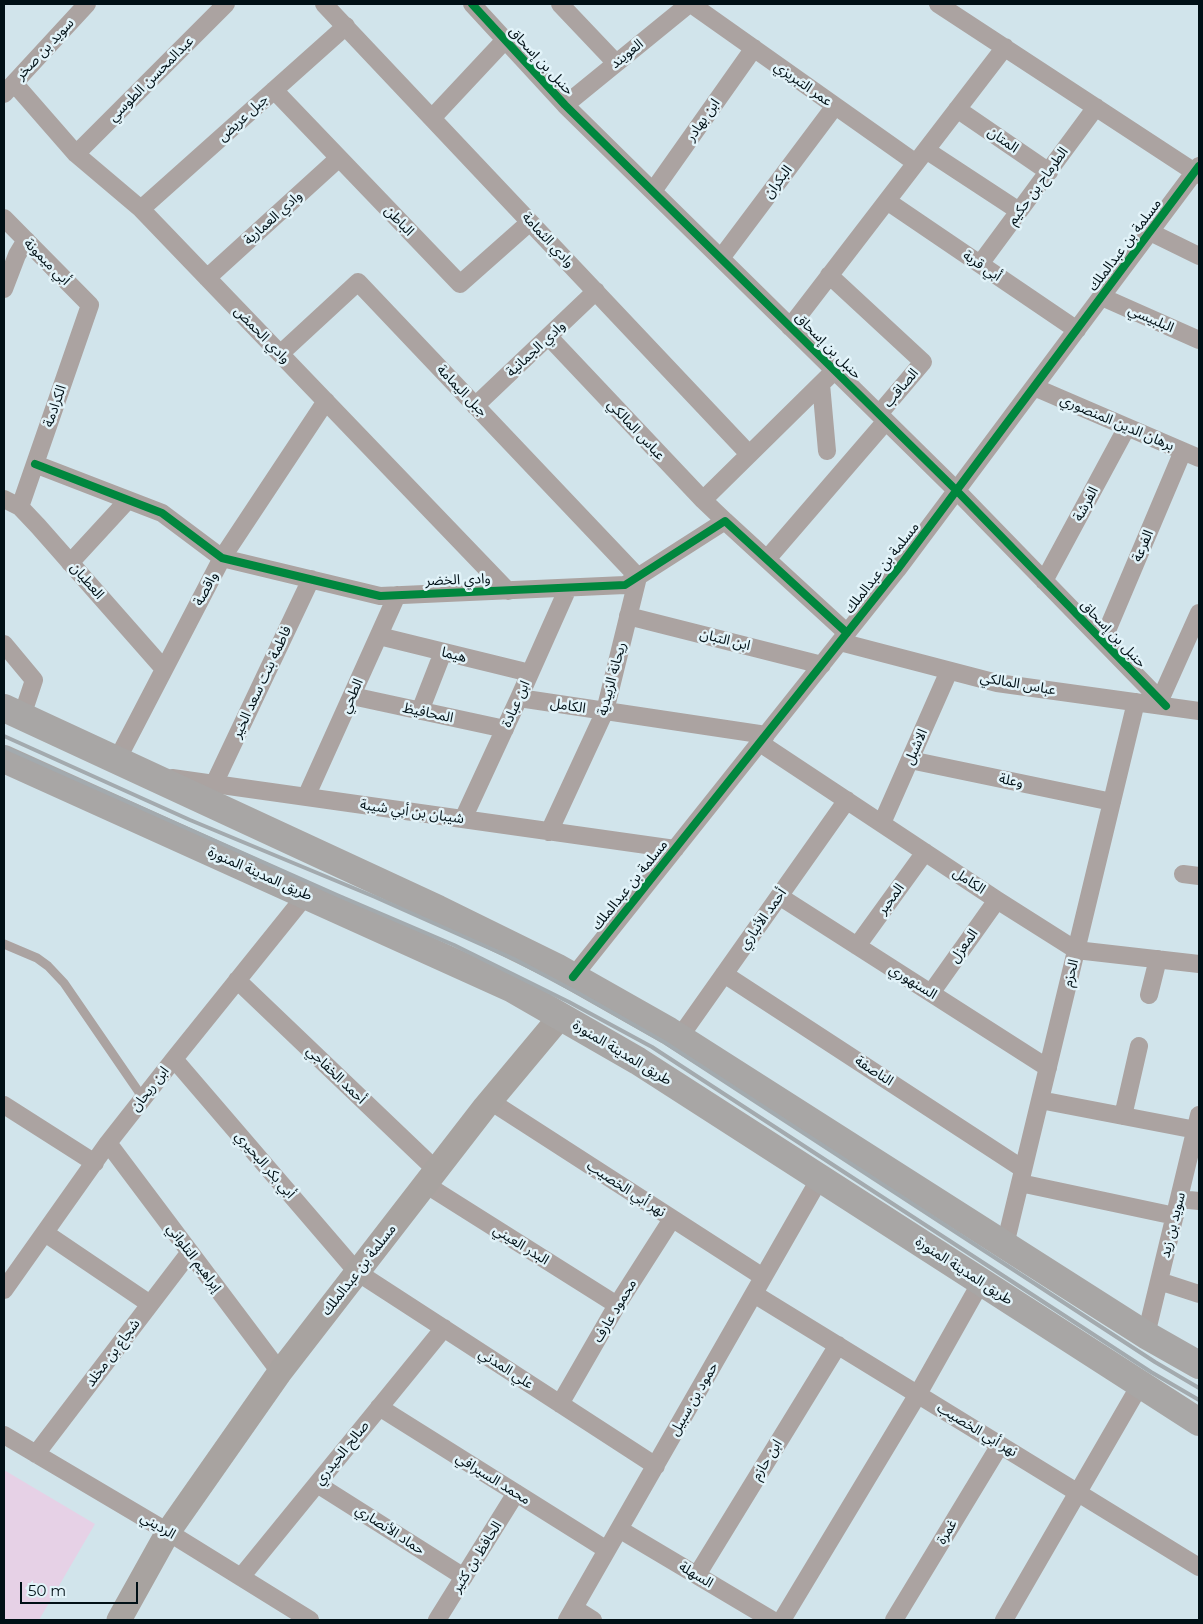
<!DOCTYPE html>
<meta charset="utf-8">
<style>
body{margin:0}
#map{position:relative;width:1203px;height:1624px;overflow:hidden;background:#d1e4eb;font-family:Montserrat,sans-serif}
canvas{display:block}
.frame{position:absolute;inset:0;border:5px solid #001016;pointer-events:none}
.scale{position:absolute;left:20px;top:1582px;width:118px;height:22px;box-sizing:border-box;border:2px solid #001016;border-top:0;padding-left:6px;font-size:15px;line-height:18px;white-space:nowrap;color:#001016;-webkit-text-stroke:4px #e2f3f9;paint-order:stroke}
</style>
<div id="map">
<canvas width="1203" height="1624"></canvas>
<div class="frame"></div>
<div class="scale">50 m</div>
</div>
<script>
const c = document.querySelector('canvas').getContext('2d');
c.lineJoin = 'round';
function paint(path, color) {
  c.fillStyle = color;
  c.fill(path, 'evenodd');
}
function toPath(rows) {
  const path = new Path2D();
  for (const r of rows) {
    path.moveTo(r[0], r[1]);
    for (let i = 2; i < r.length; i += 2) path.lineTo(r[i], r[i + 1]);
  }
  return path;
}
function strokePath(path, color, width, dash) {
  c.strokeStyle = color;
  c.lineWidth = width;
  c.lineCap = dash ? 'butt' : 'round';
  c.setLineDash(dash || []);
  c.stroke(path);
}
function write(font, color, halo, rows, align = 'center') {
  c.font = font + ' Montserrat,"Noto Sans Arabic",sans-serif';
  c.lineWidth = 5;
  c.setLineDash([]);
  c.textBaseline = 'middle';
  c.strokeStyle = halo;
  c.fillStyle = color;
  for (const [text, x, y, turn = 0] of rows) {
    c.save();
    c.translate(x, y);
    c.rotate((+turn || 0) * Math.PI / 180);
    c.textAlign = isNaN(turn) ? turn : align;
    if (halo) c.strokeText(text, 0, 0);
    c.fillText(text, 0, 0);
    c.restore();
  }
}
const green = toPath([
 [4,1470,95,1524,39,1620,4,1620]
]);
const lane = toPath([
 [4,944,37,958,48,966,64,983,143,1098]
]);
const street = toPath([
 [324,4,749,454],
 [472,4,565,105,957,491,1166,706],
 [560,4,616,63],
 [691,4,916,163],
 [938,4,1199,175],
 [14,83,76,154,141,209,508,591],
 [274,90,460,284,530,222],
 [4,94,87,4],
 [565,105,689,4],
 [957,109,1049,172],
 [432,118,505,40],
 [926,150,1019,211],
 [76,154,226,4],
 [653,191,754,48],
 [887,201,1077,330],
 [141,209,346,26],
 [4,218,90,305,20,507],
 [1150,232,1199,256],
 [721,258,835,106],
 [980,264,1096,107],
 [829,275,923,362,879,414],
 [207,278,339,158],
 [4,289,17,255,26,240],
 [1102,297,1199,340],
 [790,327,1005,47],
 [549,337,703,500,725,521],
 [280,354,358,282,638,577,605,711,549,832],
 [821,384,827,451],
 [1034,387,1199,458],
 [475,406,596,291],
 [35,464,162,513,222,558,380,596,625,585,725,521,847,633],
 [4,499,20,507,38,526,164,669],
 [703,500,834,371],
 [767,559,886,421],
 [70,563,128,500],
 [1044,581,1127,427],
 [628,616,822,665],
 [379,636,530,673],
 [1103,640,1183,451],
 [840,642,997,683,1199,711],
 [4,644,34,680,22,716],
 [352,696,505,729],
 [519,698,766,735],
 [1160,700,1199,613],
 [420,711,443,652],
 [760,743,997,900,1076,950,1199,964],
 [117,760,222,558,326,401],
 [910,760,1112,802],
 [172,778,675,849],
 [214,784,311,579],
 [306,797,397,595],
 [463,819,519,698,568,588],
 [882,823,949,671],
 [1183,874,1199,876],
 [779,896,1048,1068],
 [857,946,925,852],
 [724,974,1023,1169],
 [573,977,897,570,1199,166],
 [237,980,436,1170],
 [931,993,997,900],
 [1149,995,1158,959],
 [679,1038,847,800],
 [174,1059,357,1272,656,1466],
 [1040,1100,1196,1130],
 [490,1101,763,1277],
 [4,1105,95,1163],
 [1123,1116,1139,1046],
 [108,1143,280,1372],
 [1020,1183,1175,1216],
 [425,1184,617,1305],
 [1179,1199,1199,1201],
 [45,1233,150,1304],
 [1005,1245,1136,702],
 [1159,1281,1199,1294],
 [4,1290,108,1143,174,1059,306,895],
 [754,1294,1199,1567],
 [1146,1335,1199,1115],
 [560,1404,617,1305,672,1219],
 [379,1407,607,1550],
 [4,1435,168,1532,310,1620],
 [36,1454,190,1252],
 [317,1484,464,1577],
 [619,1529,772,1620],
 [697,1575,838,1345],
 [241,1577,444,1328],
 [574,1608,593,1620],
 [437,1620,516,1493],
 [567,1620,820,1178],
 [782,1620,918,1394,981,1282],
 [894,1620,1000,1445],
 [1004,1620,1140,1385]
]);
const secondary = toPath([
 [119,1620,168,1532,280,1372,485,1107,561,1016]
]);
const primary = toPath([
 [4,708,438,909,556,967,669,1031,1146,1335,1199,1365],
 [4,759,513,989,638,1061,1199,1422]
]);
const rail = toPath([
 [4,736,190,820,375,897,514,959,578,993,664,1042,1155,1362,1199,1388],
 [4,747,337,895,454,945,569,1002,652,1047,1151,1372,1199,1400]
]);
const cycleway = toPath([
 [472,4,565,105,957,491,1166,706],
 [35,464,162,513,222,558,380,596,625,585,725,521,847,633],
 [573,977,897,570,1199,166]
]);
const streetNames = [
 ["سويد بن صخر",45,49,-47],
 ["العويند",627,54,-39],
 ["حنبل بن إسحاق",541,61,47],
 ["عبدالمحسن الطوسي",151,79,-45],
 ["عمر التبريزي",803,84,35],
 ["جبل عريض",243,118,-42],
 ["ابن بهادر",703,120,-55],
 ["المتان",1003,140,35],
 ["البكران",778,182,-53],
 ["الطرماح بن حكيم",1038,186,-54],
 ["وادي العمارية",273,218,-42],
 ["الباطن",399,221,46],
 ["وادي الثمامة",548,240,47],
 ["مسلمة بن عبدالملك",1125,245,-53],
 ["أبي ميمونة",47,262,45],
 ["أبي قربة",982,266,34],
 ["البلبيسي",1151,319,24],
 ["وادي الحمض",262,335,46],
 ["حنبل بن إسحاق",828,346,45],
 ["وادي الجمانية",536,349,-43],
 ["الصاقب",901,388,-50],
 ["جبل اليمامة",462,391,46],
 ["الكرادمة",55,406,-71],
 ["برهان الدين المنصوري",1117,423,23],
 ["عباس المالكي",636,430,47],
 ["الفرشة",1086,504,-62],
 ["الفرعة",1143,546,-67],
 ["مسلمة بن عبدالملك",882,568,-52],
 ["وادي الخضر",458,580,-2],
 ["العطيان",87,581,49],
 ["واقصة",206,589,-62],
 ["حنبل بن إسحاق",1113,634,46],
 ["ابن التبان",725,640,14],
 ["هيما",454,655,14],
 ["ريحانة الزبيدية",612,679,-75],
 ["فاطمة بنت سعد الخير",262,682,-65],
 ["عباس المالكي",1018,684,10],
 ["الطحي",352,696,-66],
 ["ابن عبادة",516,704,-66],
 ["الكامل",568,706,9],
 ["المحافيظ",428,713,12],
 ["الاشبل",916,747,-66],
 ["وعلة",1011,781,12],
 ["شيبان بن أبي شيبة",412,812,8],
 ["طريق المدينة المنورة",260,874,24],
 ["الكامل",969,881,34],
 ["مسلمة بن عبدالملك",630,885,-51],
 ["المحبر",891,899,-54],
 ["أحمد الأنباري",763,919,-55],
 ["المعزل",964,946,-55],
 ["الحزم",1071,973,-76],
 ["السنهوري",913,982,32],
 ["طريق المدينة المنورة",622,1053,31],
 ["الناصفة",874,1071,33],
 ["أحمد الخفاجي",336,1075,44],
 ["ابن ريحان",150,1089,-52],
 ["أبي بكر البحيري",265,1165,49],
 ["نهر أبي الخصيب",626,1189,33],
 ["سويد بن زيد",1173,1225,-76],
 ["البدر العيني",521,1245,32],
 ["إبراهيم التلواني",194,1258,53],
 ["مسلمة بن عبدالملك",359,1270,-52],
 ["طريق المدينة المنورة",964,1271,33],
 ["محمود عارف",615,1311,-59],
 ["شجاع بن مخلد",113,1353,-53],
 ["علي المدني",506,1369,33],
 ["حمود بن سبيل",694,1399,-60],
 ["نهر أبي الخصيب",977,1430,31],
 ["صالح الحيدري",342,1453,-51],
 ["ابن حازم",767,1460,-58],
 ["محمد السيرافي",493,1479,32],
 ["الرديني",158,1526,31],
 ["حماد الأنصاري",390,1530,33],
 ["غمرة",947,1532,-59],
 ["الحافظ بن كثير",477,1557,-58],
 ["السهلة",696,1575,31]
];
paint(green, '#e6d1e6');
strokePath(lane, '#aba3a1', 9);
strokePath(street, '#aba3a1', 18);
strokePath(secondary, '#a8a3a0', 25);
strokePath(primary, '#a8a6a5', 28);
strokePath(rail, '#a3aaae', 4);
strokePath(cycleway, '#00873e', 8);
write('14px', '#001016', '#e2f3f9', streetNames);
</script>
